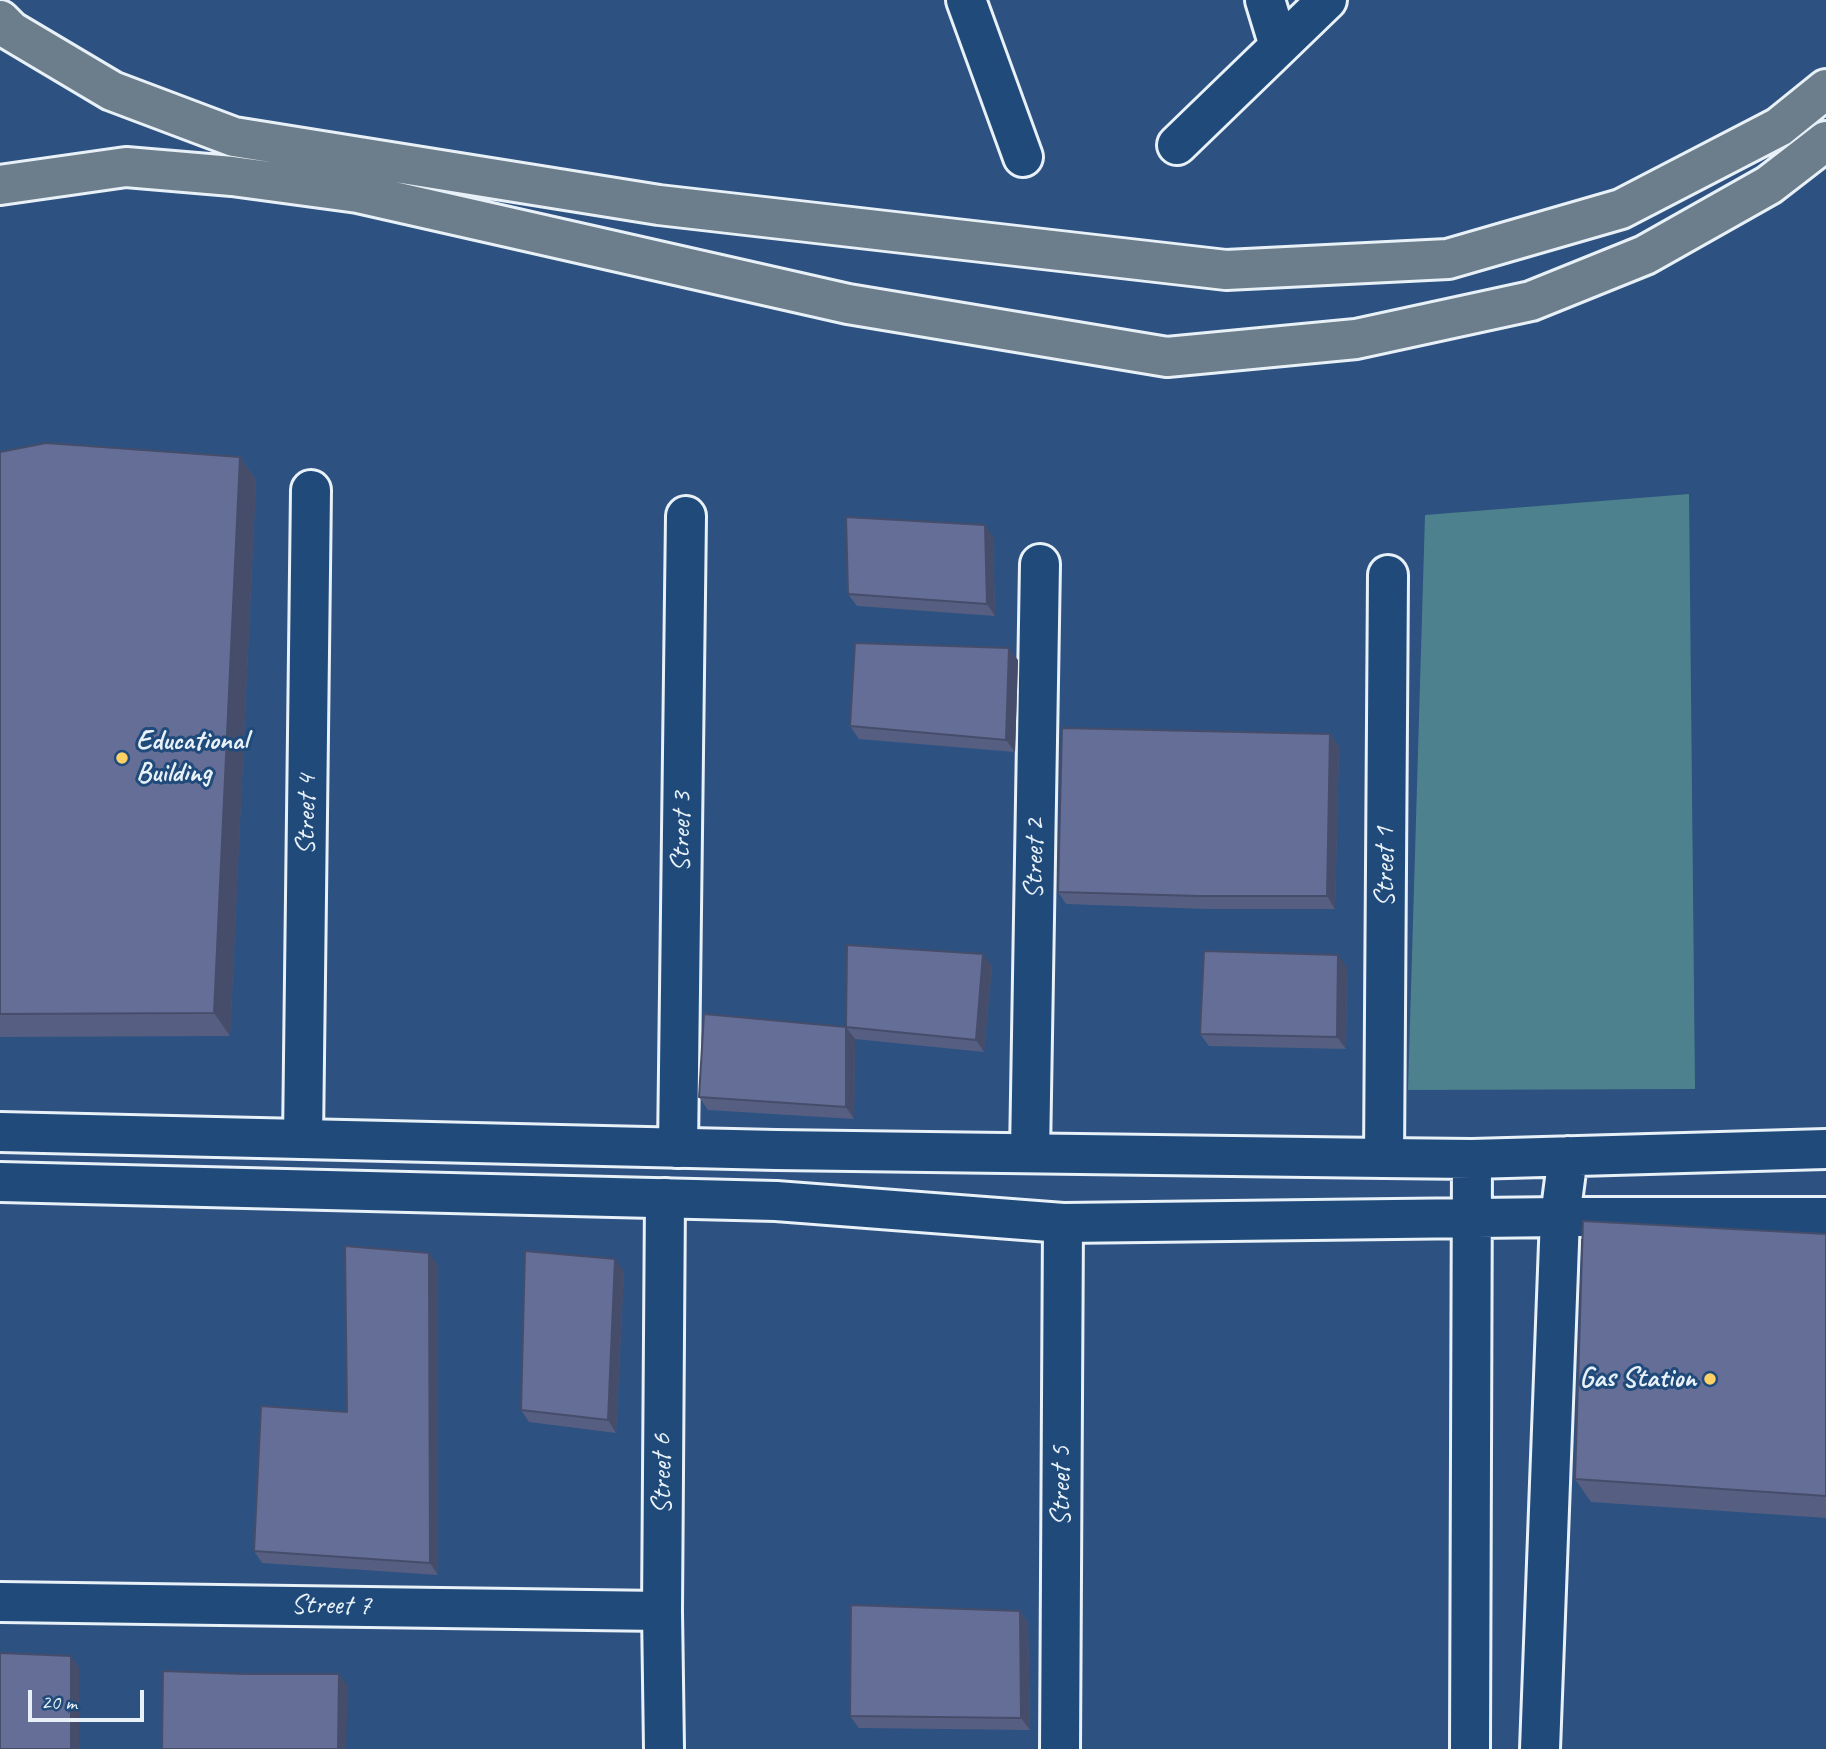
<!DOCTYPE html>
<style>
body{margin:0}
#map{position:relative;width:1826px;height:1749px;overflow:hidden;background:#2d5180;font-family:Caveat,sans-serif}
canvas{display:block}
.scale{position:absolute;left:28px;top:1690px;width:116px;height:32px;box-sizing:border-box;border:4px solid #e8f1f8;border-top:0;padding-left:9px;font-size:21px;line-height:24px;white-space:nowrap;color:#e8f1f8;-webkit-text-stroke:5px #1f4a7a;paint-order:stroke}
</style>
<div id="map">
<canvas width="1826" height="1749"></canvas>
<div class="scale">20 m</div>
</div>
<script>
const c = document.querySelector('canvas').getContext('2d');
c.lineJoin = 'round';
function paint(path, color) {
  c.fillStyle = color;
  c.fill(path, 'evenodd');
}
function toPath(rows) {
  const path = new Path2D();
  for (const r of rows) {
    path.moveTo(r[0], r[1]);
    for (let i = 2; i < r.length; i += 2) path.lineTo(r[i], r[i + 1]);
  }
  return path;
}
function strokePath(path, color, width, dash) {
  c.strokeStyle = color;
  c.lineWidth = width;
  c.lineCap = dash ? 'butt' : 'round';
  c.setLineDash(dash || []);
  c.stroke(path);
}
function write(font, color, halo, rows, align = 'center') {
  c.font = font + ' Caveat,sans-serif';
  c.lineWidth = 6;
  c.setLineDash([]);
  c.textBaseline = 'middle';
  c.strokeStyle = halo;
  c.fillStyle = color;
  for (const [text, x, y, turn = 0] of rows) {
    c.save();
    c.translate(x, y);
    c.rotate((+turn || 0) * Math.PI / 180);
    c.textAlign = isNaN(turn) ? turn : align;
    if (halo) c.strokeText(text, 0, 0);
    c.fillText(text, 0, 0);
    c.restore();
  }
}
const green = toPath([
 [1689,494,1695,1089,1408,1090,1425,515]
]);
const street = toPath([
 [966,0,1023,157],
 [1265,0,1279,46],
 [1177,145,1327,0],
 [303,1139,311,490],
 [678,1148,686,516],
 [1030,1153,1040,564],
 [1384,1158,1388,575],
 [0,1602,662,1611],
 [664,1749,662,1611,665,1198],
 [1060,1749,1063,1223]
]);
const secondary = toPath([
 [0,1132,776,1150,1384,1158,1472,1159,1826,1149],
 [0,1182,776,1201,1063,1223,1560,1217,1826,1217],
 [1470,1749,1472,1159],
 [1540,1749,1560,1217,1568,1156]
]);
const highway = toPath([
 [0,20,11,31,112,91,234,137,659,205,1226,270,1448,259,1621,209,1779,127,1826,89],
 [0,185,126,167,232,176,358,193,848,304,1167,357,1356,339,1531,301,1645,255,1769,185,1826,141]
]);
const wall = toPath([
 [0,452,240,457,256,480,230,1036,0,1037],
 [993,537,995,616,857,606,848,594],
 [1018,660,1015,752,859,739,850,726],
 [1330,734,1339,747,1335,909,1207,909,1066,904,1058,892],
 [992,966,984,1052,855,1039,854,1119,708,1110,699,1097,846,1027],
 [1347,967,1346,1049,1209,1046,1200,1034],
 [1826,1234,1826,1518,1591,1502,1575,1479],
 [438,1265,438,1575,262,1563,254,1551,347,1412],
 [624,1271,616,1433,529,1422,521,1410],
 [1020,1611,1028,1623,1030,1730,859,1728,850,1716]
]);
const shadedWall = toPath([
 [240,457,256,480,230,1036,214,1013],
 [985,525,993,537,995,616,987,604],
 [1009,648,1018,660,1015,752,1006,740],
 [1330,734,1339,747,1335,909,1327,896],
 [983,954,992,966,984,1052,976,1040],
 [1338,955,1347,967,1346,1049,1337,1037],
 [846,1027,855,1039,854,1119,846,1107],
 [429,1253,438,1265,438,1575,430,1563],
 [615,1259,624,1271,616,1433,608,1420],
 [1020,1611,1028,1623,1030,1730,1021,1718],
 [71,1656,79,1668,79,1749,71,1749],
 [339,1674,348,1686,346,1749,338,1749]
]);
const building = toPath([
 [46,443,240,457,214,1013,0,1014,0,452,46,443],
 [846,517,985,525,987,604,848,594,846,517],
 [855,643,1009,648,1006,740,850,726,855,643],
 [1062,728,1330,734,1327,896,1198,896,1058,892,1062,728],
 [847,945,983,954,976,1040,846,1027,847,945],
 [1204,951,1338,955,1337,1037,1200,1034,1204,951],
 [704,1014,846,1027,846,1107,699,1097,704,1014],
 [1583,1221,1826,1234,1826,1496,1575,1479,1583,1221],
 [345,1246,429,1253,430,1563,254,1551,261,1406,347,1412,345,1246],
 [525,1251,615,1259,608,1420,521,1410,525,1251],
 [851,1605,1020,1611,1021,1718,850,1716,851,1605],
 [0,1653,71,1656,71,1749,0,1749,0,1653],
 [163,1671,245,1674,339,1674,338,1749,162,1749,163,1671]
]);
const markers = [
 [122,758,7,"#ffd166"],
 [1710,1379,7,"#ffd166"]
];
const poiNames = [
 ["Educational",136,742],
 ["Building",136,774],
 ["Gas Station",1696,1379,"right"]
];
const streetNames = [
 ["Street 4",307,815,-89],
 ["Street 3",682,832,-89],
 ["Street 2",1035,859,-89],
 ["Street 1",1386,867,-90],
 ["Street 6",663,1474,-90],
 ["Street 5",1062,1486,-90],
 ["Street 7",331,1606,1]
];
paint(green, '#4d818d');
strokePath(street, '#e8f1f8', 44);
strokePath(secondary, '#e8f1f8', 44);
strokePath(highway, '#e8f1f8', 44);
strokePath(street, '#1f4a7a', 38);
strokePath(secondary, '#1f4a7a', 38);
strokePath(highway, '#6c7d8b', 38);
paint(wall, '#565f82');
paint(shadedWall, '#464d6a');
paint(building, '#646e97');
strokePath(building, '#464d6a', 2);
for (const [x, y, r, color] of markers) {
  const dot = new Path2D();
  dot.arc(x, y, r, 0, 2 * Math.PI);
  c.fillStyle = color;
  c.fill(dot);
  strokePath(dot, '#1f4a7a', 2.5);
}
write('bold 28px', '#e8f1f8', '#1f4a7a', poiNames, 'left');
write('28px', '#e8f1f8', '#1f4a7a', streetNames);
</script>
